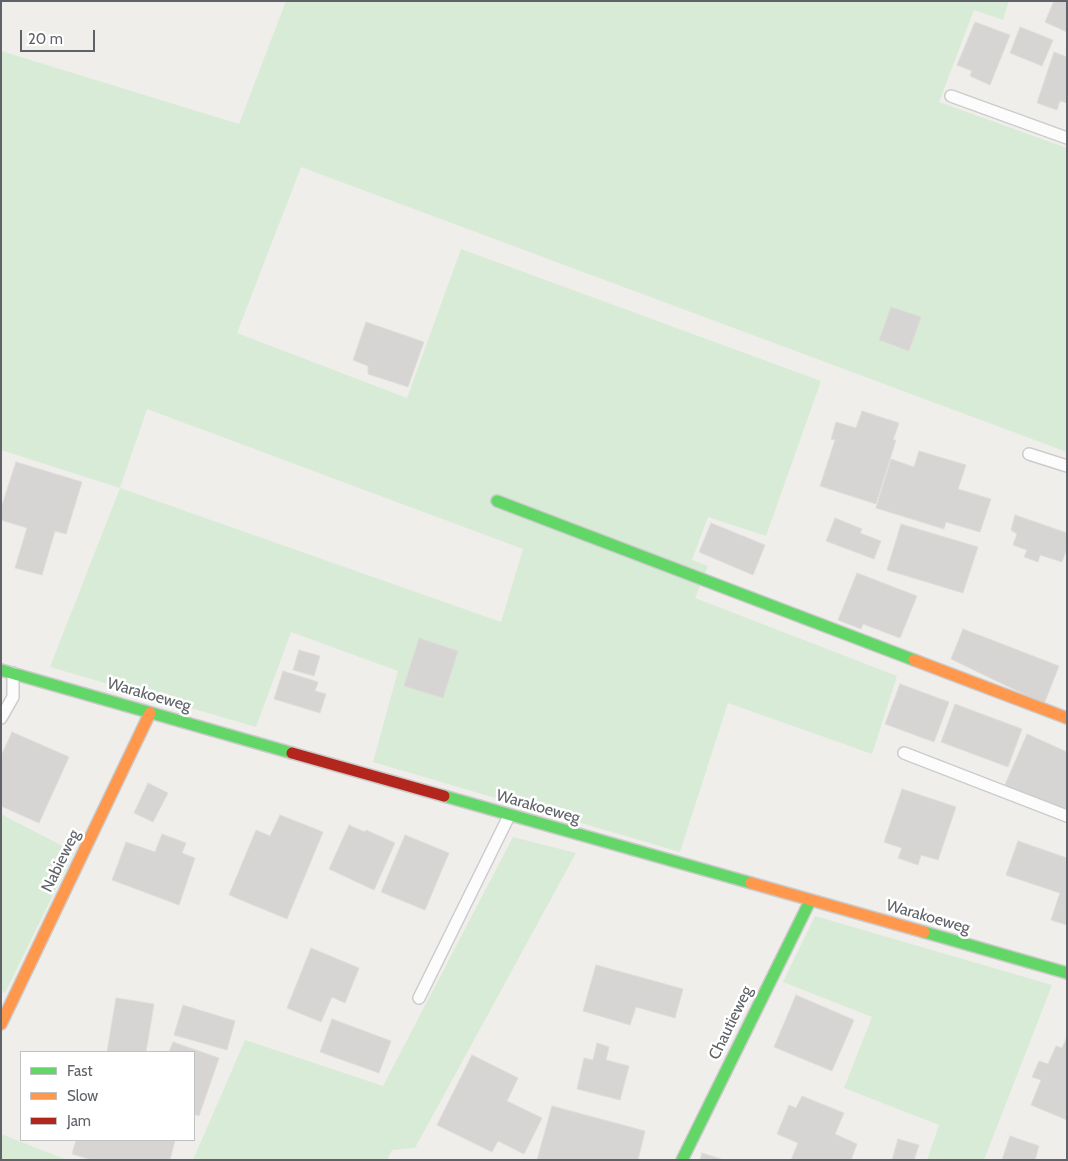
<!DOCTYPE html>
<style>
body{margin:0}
#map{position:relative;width:1068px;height:1161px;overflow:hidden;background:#efeeea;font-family:Cabin,sans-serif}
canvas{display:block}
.frame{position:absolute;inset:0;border:2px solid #5f6368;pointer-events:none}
.legend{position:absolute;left:20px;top:1051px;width:175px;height:90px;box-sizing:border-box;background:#fff;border:1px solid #bfc1c3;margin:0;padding:6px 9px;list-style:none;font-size:15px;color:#5f6368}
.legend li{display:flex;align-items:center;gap:10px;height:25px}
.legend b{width:25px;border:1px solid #bfc1c3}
.scale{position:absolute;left:20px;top:30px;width:75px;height:22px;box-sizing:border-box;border:2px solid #5f6368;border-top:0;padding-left:6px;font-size:15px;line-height:18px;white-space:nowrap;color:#5f6368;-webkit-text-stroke:4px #fff;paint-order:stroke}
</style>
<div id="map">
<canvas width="1068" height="1161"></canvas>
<div class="frame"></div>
<ul class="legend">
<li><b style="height:6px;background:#63d668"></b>Fast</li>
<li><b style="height:6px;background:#ff974d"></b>Slow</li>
<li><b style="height:6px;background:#b3261e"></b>Jam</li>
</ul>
<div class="scale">20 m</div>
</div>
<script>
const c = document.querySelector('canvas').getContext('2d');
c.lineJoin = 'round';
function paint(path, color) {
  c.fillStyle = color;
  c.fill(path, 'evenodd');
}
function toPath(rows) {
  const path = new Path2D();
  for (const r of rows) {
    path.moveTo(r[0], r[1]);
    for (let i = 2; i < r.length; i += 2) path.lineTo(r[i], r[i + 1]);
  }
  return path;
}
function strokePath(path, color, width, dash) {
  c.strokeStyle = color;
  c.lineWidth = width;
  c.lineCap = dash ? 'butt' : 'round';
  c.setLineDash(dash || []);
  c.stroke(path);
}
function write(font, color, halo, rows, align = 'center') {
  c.font = font + ' Cabin,sans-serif';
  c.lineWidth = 5;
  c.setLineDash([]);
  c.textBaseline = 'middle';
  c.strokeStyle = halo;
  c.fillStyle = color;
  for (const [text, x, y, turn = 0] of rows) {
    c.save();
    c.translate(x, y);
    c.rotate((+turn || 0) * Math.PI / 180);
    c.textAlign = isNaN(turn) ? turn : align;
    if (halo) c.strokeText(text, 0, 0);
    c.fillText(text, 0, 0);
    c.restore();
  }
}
const green = toPath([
 [286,1,1009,1,1003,20,974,10,939,102,1067,148,1067,452,301,167,237,333,407,398,461,249,821,381,766,536,708,517,692,560,708,566,695,598,897,676,872,754,728,703,680,852,373,762,398,671,291,632,256,727,50,667,120,488,1,450,1,51,239,124],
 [147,409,523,549,501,622,120,488],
 [1,814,74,852,5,993,1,991],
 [513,837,576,853,415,1148,392,1150,387,1160,193,1160,245,1040,383,1086],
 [815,916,1052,985,984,1160,927,1160,939,1125,844,1088,872,1017,783,982],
 [1,1134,67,1160,1,1160]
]);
const building = toPath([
 [1054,1,1067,1,1067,32,1045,22,1054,1],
 [975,22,1010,35,990,85,970,76,972,71,957,65,975,22],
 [1020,27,1053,40,1042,66,1010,53,1020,27],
 [1054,52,1067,57,1067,103,1060,101,1057,110,1037,103,1054,52],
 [891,307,921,317,909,351,879,340,891,307],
 [366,322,424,342,408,387,368,374,368,366,353,360,366,322],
 [862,411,899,423,893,440,896,440,876,504,820,486,835,440,831,439,836,422,856,428,862,411],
 [919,451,966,465,958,489,991,499,980,532,946,522,944,529,876,508,891,459,914,467,919,451],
 [16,462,82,482,66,534,55,531,42,575,15,568,27,528,1,520,1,508,16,462],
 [1015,515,1067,533,1067,548,1062,562,1040,555,1038,562,1024,557,1027,550,1013,545,1017,534,1011,530,1015,515],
 [835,518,862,529,860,533,881,541,874,559,826,541,835,518],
 [711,523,765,545,753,575,699,552,711,523],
 [901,524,978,547,963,593,887,570,901,524],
 [857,573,917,596,900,638,863,624,861,629,838,620,857,573],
 [963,629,1059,666,1044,704,951,659,963,629],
 [419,638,458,651,443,698,404,686,419,638],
 [299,650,320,656,314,676,293,670,299,650],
 [283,671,318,682,315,691,326,694,320,713,274,699,283,671],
 [900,684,949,702,934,742,885,724,900,684],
 [955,704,1022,729,1008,767,941,742,955,704],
 [12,732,69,757,39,823,1,806,1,756,12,732],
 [1027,734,1067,752,1067,815,1004,787,1027,734],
 [148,783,168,793,153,822,134,813,148,783],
 [902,789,956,807,938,860,921,855,918,865,898,858,902,848,884,842,902,789],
 [280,815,323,832,287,919,229,895,256,830,270,836,280,815],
 [349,825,365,832,366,830,395,843,374,890,329,869,349,825],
 [162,834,186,843,182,853,195,858,179,905,112,880,126,842,155,852,162,834],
 [405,835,449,853,425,910,381,892,405,835],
 [1018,841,1067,858,1067,925,1051,920,1060,893,1006,875,1018,841],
 [311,948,359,968,345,1003,332,997,321,1022,287,1008,311,948],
 [596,965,683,989,675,1018,636,1007,630,1025,583,1011,596,965],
 [796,995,854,1020,832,1071,774,1047,796,995],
 [116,998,154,1004,146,1052,107,1052,116,998],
 [183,1005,235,1021,227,1050,174,1035,183,1005],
 [332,1019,391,1041,379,1073,320,1052,332,1019],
 [1067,1037,1067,1120,1031,1105,1041,1080,1032,1077,1039,1061,1048,1064,1056,1046,1062,1048,1067,1037],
 [173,1042,219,1058,199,1116,194,1114,194,1052,169,1052,173,1042],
 [597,1043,609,1047,606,1060,629,1066,620,1100,577,1089,584,1058,593,1060,597,1043],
 [472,1055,518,1078,507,1101,542,1118,524,1154,498,1141,492,1152,437,1125,472,1055],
 [802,1096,844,1113,835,1134,857,1144,851,1160,791,1160,798,1143,777,1134,789,1105,796,1108,802,1096],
 [552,1106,645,1131,638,1160,537,1160,552,1106],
 [1010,1136,1039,1146,1035,1160,1002,1160,1010,1136],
 [898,1139,919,1145,914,1160,892,1160,898,1139],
 [76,1140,175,1140,170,1160,92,1160,72,1154,76,1140],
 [702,1153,724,1160,700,1160,702,1153]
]);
const lane = toPath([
 [951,96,1067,138],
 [1029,454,1067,466],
 [1,718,13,697,13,673],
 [904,753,1067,816],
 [419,998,509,816]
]);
const fast = toPath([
 [497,501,914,660],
 [1,670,292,753],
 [444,796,751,883],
 [924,932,1067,973],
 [682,1160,810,901]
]);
const slow = toPath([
 [914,660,1067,718],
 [751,883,924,932],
 [1,1024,150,713]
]);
const jam = toPath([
 [292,753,444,796]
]);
const streetNames = [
 ["Warakoeweg",149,695,16],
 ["Warakoeweg",538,807,16],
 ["Nabieweg",61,861,-64],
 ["Warakoeweg",928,917,16],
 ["Chautieweg",731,1023,-64]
];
paint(green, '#d8ebd6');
paint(building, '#d6d5d3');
strokePath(building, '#deddd9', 1);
strokePath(lane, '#cbcccc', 14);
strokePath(fast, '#cacacb', 14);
strokePath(slow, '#cacacb', 14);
strokePath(jam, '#cacacb', 14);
strokePath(lane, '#fdfcfc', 11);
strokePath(fast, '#63d668', 11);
strokePath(slow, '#ff974d', 11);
strokePath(jam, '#b3261e', 11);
write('16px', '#5f6368', '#fff', streetNames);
</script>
